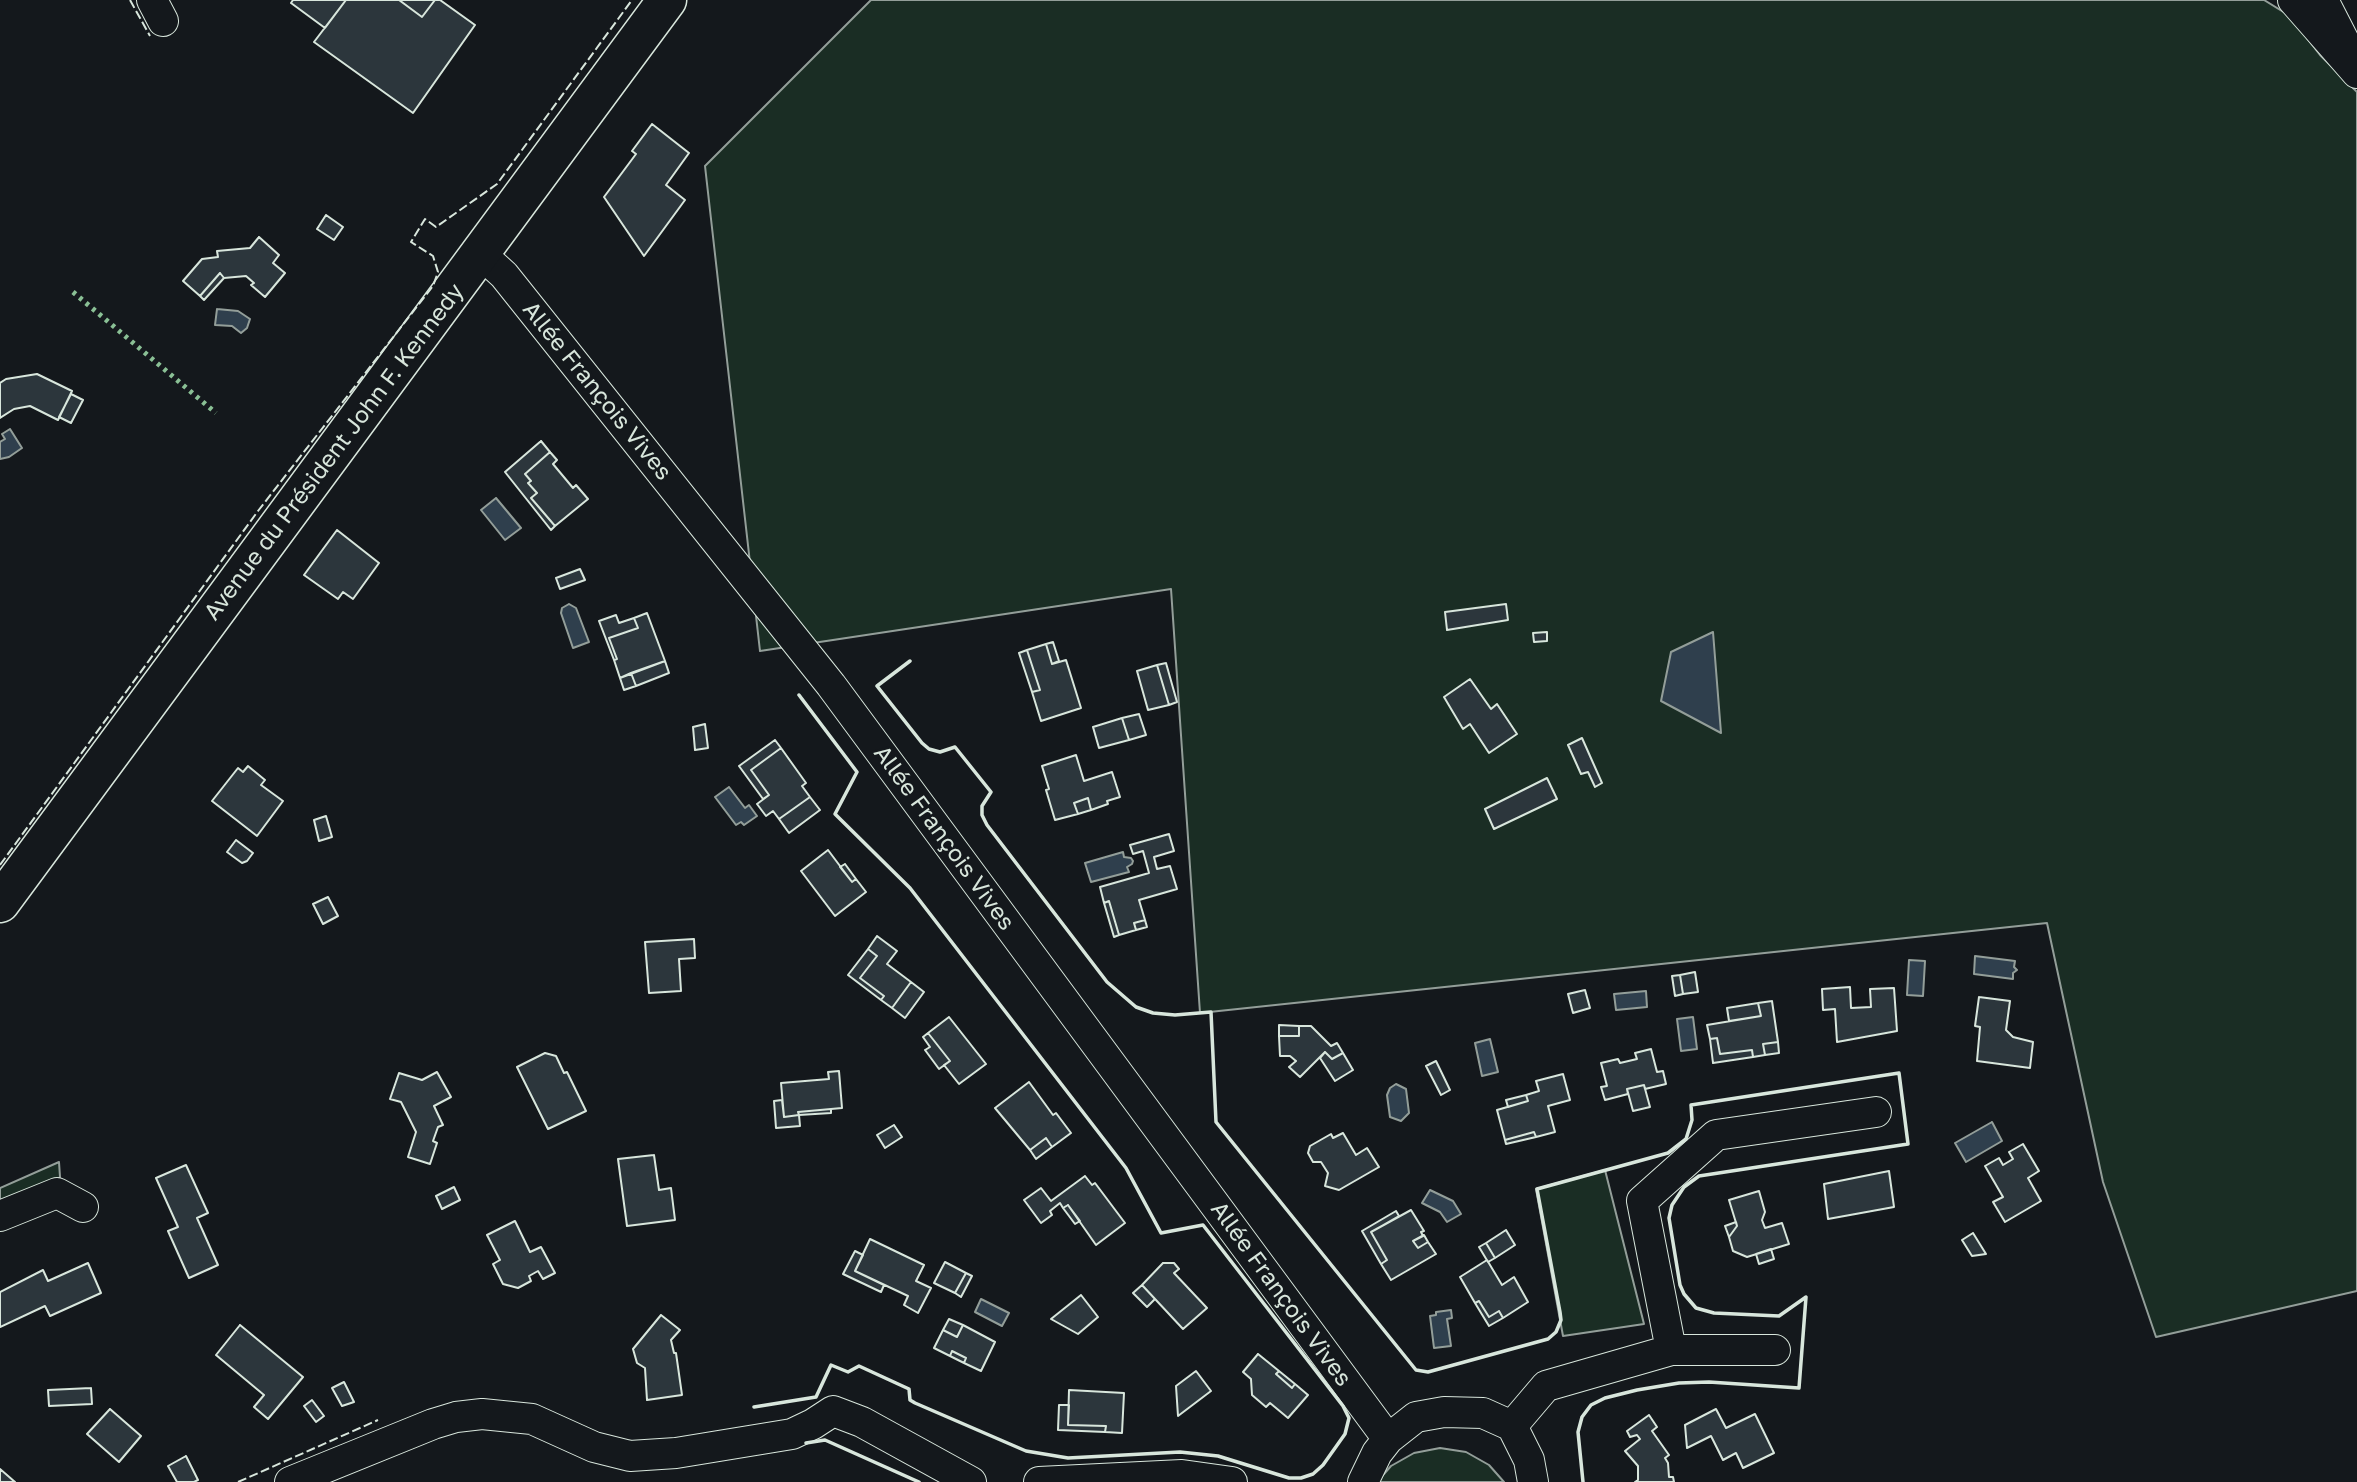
<!DOCTYPE html>
<meta charset="utf-8">
<style>
body{margin:0}
canvas{display:block;background:#14181c}
</style>
<canvas width="2357" height="1482"></canvas>
<script>
const c = document.querySelector('canvas').getContext('2d');
c.lineJoin = 'round';
function paint(path, color) {
  c.fillStyle = color;
  c.fill(path, 'evenodd');
}
function toPath(rows) {
  const path = new Path2D();
  for (const r of rows) {
    path.moveTo(r[0], r[1]);
    for (let i = 2; i < r.length; i += 2) path.lineTo(r[i], r[i + 1]);
  }
  return path;
}
function strokePath(path, color, width, dash) {
  c.strokeStyle = color;
  c.lineWidth = width;
  c.lineCap = dash ? 'butt' : 'round';
  c.setLineDash(dash || []);
  c.stroke(path);
}
function write(font, color, halo, rows, align = 'center') {
  c.font = font + ' "Golos Text",sans-serif';
  c.lineWidth = 5;
  c.setLineDash([]);
  c.textBaseline = 'middle';
  c.strokeStyle = halo;
  c.fillStyle = color;
  for (const [text, x, y, turn = 0] of rows) {
    c.save();
    c.translate(x, y);
    c.rotate((+turn || 0) * Math.PI / 180);
    c.textAlign = isNaN(turn) ? turn : align;
    if (halo) c.strokeText(text, 0, 0);
    c.fillText(text, 0, 0);
    c.restore();
  }
}
const green = toPath([
 [871,0,2264,0,2290,16,2320,55,2357,92,2357,1291,2156,1337,2103,1182,2047,923,1200,1013,1171,589,760,651,705,166,871,0],
 [59,1162,60,1177,47,1189,0,1210,0,1188,59,1162],
 [1605,1170,1644,1324,1563,1336,1536,1189,1605,1170],
 [1440,1448,1466,1452,1489,1465,1504,1482,1377,1482,1391,1466,1414,1453,1440,1448]
]);
const water = toPath([
 [217,309,238,311,250,319,247,328,241,333,232,326,215,325,217,309],
 [10,429,22,448,9,457,0,459,0,442,5,439,2,434,10,429],
 [496,498,521,528,505,540,481,510,496,498],
 [569,604,576,608,589,642,573,648,561,613,562,608,569,604],
 [1713,632,1721,733,1661,701,1671,652,1713,632],
 [729,787,745,808,749,805,757,816,744,825,741,822,736,825,715,797,729,787],
 [1123,852,1124,857,1131,858,1133,861,1132,864,1127,867,1129,872,1091,882,1085,863,1123,852],
 [1975,956,2015,961,2014,967,2017,970,2013,973,2013,979,1974,974,1975,956],
 [1909,960,1925,961,1923,996,1907,995,1909,960],
 [1646,991,1647,1007,1616,1010,1614,994,1646,991],
 [1693,1017,1697,1049,1681,1051,1677,1019,1693,1017],
 [1490,1039,1498,1072,1482,1076,1475,1043,1490,1039],
 [1396,1084,1406,1089,1409,1113,1401,1121,1390,1117,1387,1095,1390,1088,1396,1084],
 [1992,1122,2002,1141,1966,1162,1955,1143,1992,1122],
 [1430,1190,1453,1201,1461,1214,1447,1222,1440,1212,1422,1203,1430,1190],
 [981,1299,1009,1313,1002,1326,975,1312,981,1299],
 [1451,1310,1452,1318,1447,1319,1451,1346,1434,1348,1430,1316,1436,1315,1436,1312,1451,1310]
]);
const building = toPath([
 [293,0,346,0,325,28,291,3,293,0],
 [346,0,399,0,422,17,435,0,440,0,475,25,413,113,314,42,346,0],
 [399,0,435,0,422,17,399,0],
 [652,124,689,153,666,185,685,200,644,256,604,197,636,154,632,151,652,124],
 [326,215,343,227,334,240,317,229,326,215],
 [259,237,279,255,273,263,285,273,265,297,251,285,254,283,246,276,224,278,220,273,200,296,183,281,202,259,218,257,217,251,250,248,259,237],
 [220,273,224,278,204,300,200,296,220,273],
 [37,374,72,391,58,420,30,406,14,409,0,418,0,383,6,379,37,374],
 [71,394,83,400,71,423,59,417,71,394],
 [541,441,550,452,525,474,531,481,528,483,537,493,531,498,555,526,551,530,505,472,541,441],
 [550,452,557,460,553,464,573,488,576,485,588,499,555,526,531,498,537,493,528,483,531,481,525,474,550,452],
 [337,530,379,563,353,599,343,592,338,599,304,575,337,530],
 [580,569,585,580,560,589,556,578,580,569],
 [1506,604,1508,620,1447,630,1445,612,1506,604],
 [647,613,665,661,620,678,614,660,617,659,609,638,638,628,634,618,647,613],
 [616,615,619,623,634,618,638,628,609,638,617,659,614,660,599,621,616,615],
 [1547,632,1547,641,1534,642,1533,633,1547,632],
 [1053,642,1059,661,1052,664,1046,644,1053,642],
 [1046,644,1052,664,1066,660,1081,708,1041,721,1032,692,1040,690,1027,650,1046,644],
 [1027,650,1040,690,1032,692,1019,653,1027,650],
 [665,661,669,673,636,686,631,673,665,661],
 [1166,663,1177,702,1169,705,1157,665,1166,663],
 [1157,665,1169,705,1148,710,1137,671,1157,665],
 [631,673,636,686,624,690,620,678,631,673],
 [1470,679,1491,709,1497,704,1517,734,1489,753,1470,724,1463,729,1444,697,1470,679],
 [1139,714,1146,735,1129,740,1122,718,1139,714],
 [1122,718,1129,740,1099,748,1093,727,1122,718],
 [705,724,708,748,695,750,693,727,705,724],
 [1582,738,1602,783,1595,787,1588,772,1581,774,1568,745,1582,738],
 [775,740,781,748,751,770,769,795,763,799,739,766,775,740],
 [781,748,806,783,802,786,810,797,779,819,773,811,766,816,757,804,769,795,751,770,781,748],
 [1076,755,1084,781,1112,772,1120,797,1107,801,1108,804,1091,810,1088,798,1074,803,1078,814,1055,820,1046,790,1049,789,1042,766,1076,755],
 [248,766,265,780,261,785,283,801,257,836,212,801,238,768,243,772,248,766],
 [1547,778,1557,799,1494,829,1485,809,1547,778],
 [810,797,820,810,789,833,779,819,810,797],
 [1088,798,1091,810,1078,814,1074,803,1088,798],
 [326,816,332,837,319,841,314,820,326,816],
 [1169,834,1174,851,1154,857,1157,869,1170,866,1177,889,1139,900,1145,920,1134,923,1136,930,1119,935,1109,901,1104,903,1100,887,1149,873,1143,851,1133,854,1130,845,1169,834],
 [236,840,253,853,247,861,242,863,227,852,236,840],
 [828,850,852,882,856,879,866,892,835,916,801,871,828,850],
 [845,864,856,879,852,882,840,867,845,864],
 [328,897,338,916,323,924,313,904,328,897],
 [1109,901,1119,935,1114,937,1104,903,1109,901],
 [1145,920,1147,927,1136,930,1134,923,1145,920],
 [877,936,897,951,887,964,911,982,892,1008,881,1000,884,996,860,978,877,956,868,949,877,936],
 [694,939,695,958,679,959,681,991,649,993,645,942,694,939],
 [868,949,877,956,860,978,884,996,881,1000,848,975,868,949],
 [1695,972,1698,992,1683,994,1680,975,1695,972],
 [1680,975,1683,994,1675,996,1672,976,1680,975],
 [911,982,924,992,905,1018,892,1008,911,982],
 [1850,987,1851,1008,1871,1007,1870,989,1894,988,1897,1031,1837,1042,1835,1009,1823,1010,1822,989,1850,987],
 [1585,990,1590,1008,1573,1013,1568,994,1585,990],
 [1979,997,2010,1001,2006,1030,2013,1037,2033,1042,2030,1068,1977,1061,1980,1027,1975,1026,1979,997],
 [1772,1001,1778,1042,1763,1044,1765,1055,1753,1057,1752,1050,1720,1054,1717,1038,1710,1039,1707,1025,1761,1016,1758,1003,1772,1001],
 [1758,1003,1761,1016,1729,1021,1727,1008,1758,1003],
 [949,1017,986,1064,959,1084,944,1065,950,1061,928,1033,949,1017],
 [1279,1025,1299,1026,1299,1036,1279,1036,1279,1025],
 [1299,1026,1311,1026,1331,1046,1337,1043,1343,1053,1332,1059,1325,1052,1300,1077,1289,1067,1296,1061,1290,1056,1280,1056,1279,1036,1299,1036,1299,1026],
 [928,1033,950,1061,939,1069,925,1050,930,1047,923,1037,928,1033],
 [1717,1038,1720,1054,1752,1050,1753,1057,1713,1063,1710,1039,1717,1038],
 [1778,1042,1779,1053,1765,1055,1763,1044,1778,1042],
 [1651,1049,1657,1072,1663,1071,1666,1084,1645,1089,1644,1085,1627,1089,1628,1094,1605,1100,1601,1087,1607,1086,1601,1063,1618,1059,1620,1063,1637,1059,1635,1053,1651,1049],
 [1325,1052,1332,1059,1343,1053,1353,1070,1335,1081,1320,1058,1325,1052],
 [545,1053,556,1056,564,1073,567,1072,586,1111,548,1129,517,1067,545,1053],
 [1436,1061,1450,1090,1441,1095,1426,1066,1436,1061],
 [839,1071,842,1108,798,1112,799,1115,784,1117,781,1083,829,1079,828,1072,839,1071],
 [437,1072,451,1097,434,1106,443,1125,438,1127,433,1141,437,1143,430,1164,408,1157,416,1132,401,1102,390,1099,399,1073,422,1080,437,1072],
 [1563,1074,1570,1100,1548,1106,1555,1132,1536,1137,1534,1132,1505,1140,1497,1110,1528,1101,1526,1095,1539,1091,1536,1081,1563,1074],
 [1029,1082,1053,1115,1056,1113,1071,1133,1052,1147,1046,1138,1030,1150,995,1108,1029,1082],
 [1644,1085,1650,1107,1633,1111,1627,1089,1644,1085],
 [1526,1095,1528,1101,1508,1107,1506,1100,1526,1095],
 [782,1100,784,1117,799,1115,800,1126,776,1128,774,1101,782,1100],
 [831,1109,831,1113,799,1115,798,1112,831,1109],
 [894,1125,902,1137,885,1148,877,1135,894,1125],
 [1534,1132,1536,1137,1506,1144,1505,1140,1534,1132],
 [1343,1133,1356,1155,1367,1148,1379,1167,1339,1190,1325,1186,1328,1173,1321,1162,1313,1162,1308,1153,1310,1146,1331,1134,1333,1138,1343,1133],
 [1046,1138,1052,1147,1036,1159,1030,1150,1046,1138],
 [2023,1144,2039,1171,2028,1178,2041,1201,2005,1222,1993,1202,2003,1197,1985,1166,1999,1158,2003,1165,2013,1159,2009,1152,2023,1144],
 [654,1155,659,1190,671,1188,675,1220,627,1226,618,1159,654,1155],
 [186,1165,208,1213,197,1218,218,1265,189,1278,168,1231,178,1227,156,1178,186,1165],
 [1889,1171,1894,1207,1828,1219,1824,1184,1889,1171],
 [1085,1176,1092,1185,1095,1183,1125,1223,1096,1245,1068,1205,1063,1208,1060,1203,1050,1211,1052,1215,1041,1223,1024,1200,1041,1188,1051,1201,1085,1176],
 [454,1187,460,1200,442,1209,436,1196,454,1187],
 [1759,1191,1765,1212,1762,1220,1765,1228,1782,1223,1789,1244,1747,1257,1733,1251,1729,1237,1737,1226,1729,1200,1759,1191],
 [1068,1205,1080,1221,1075,1224,1063,1208,1068,1205],
 [1411,1210,1424,1231,1421,1232,1423,1236,1413,1241,1418,1248,1428,1242,1436,1254,1391,1280,1381,1264,1387,1260,1371,1232,1411,1210],
 [1396,1211,1399,1216,1371,1232,1387,1260,1381,1264,1362,1231,1396,1211],
 [515,1221,530,1252,541,1247,555,1273,543,1279,538,1271,529,1276,531,1281,518,1288,503,1284,493,1264,500,1260,487,1235,515,1221],
 [1736,1222,1737,1226,1729,1237,1725,1226,1736,1222],
 [1506,1230,1515,1245,1495,1258,1486,1243,1506,1230],
 [1973,1233,1986,1254,1972,1256,1962,1240,1973,1233],
 [1424,1235,1428,1242,1418,1248,1413,1241,1424,1235],
 [870,1239,924,1265,916,1281,931,1288,918,1313,904,1305,908,1296,855,1271,870,1239],
 [1486,1243,1495,1258,1488,1262,1479,1247,1486,1243],
 [1771,1249,1774,1259,1759,1264,1756,1254,1771,1249],
 [855,1251,863,1255,855,1271,884,1285,881,1292,843,1274,855,1251],
 [1487,1260,1502,1285,1514,1277,1528,1302,1503,1318,1499,1311,1489,1317,1479,1301,1475,1303,1460,1277,1487,1260],
 [945,1262,966,1273,955,1293,934,1283,945,1262],
 [88,1263,101,1293,50,1316,45,1306,0,1327,0,1292,43,1270,48,1281,88,1263],
 [1163,1263,1174,1263,1179,1269,1174,1273,1207,1308,1183,1329,1142,1285,1163,1263],
 [966,1273,972,1276,961,1297,955,1293,966,1273],
 [1142,1285,1155,1299,1147,1307,1133,1293,1142,1285],
 [1081,1295,1098,1317,1078,1334,1051,1319,1081,1295],
 [1479,1301,1489,1317,1499,1311,1503,1318,1489,1326,1475,1303,1479,1301],
 [661,1315,680,1330,671,1340,674,1353,676,1353,682,1395,647,1400,645,1368,637,1363,633,1349,661,1315],
 [949,1319,963,1325,957,1337,943,1330,949,1319],
 [240,1325,303,1377,268,1419,254,1407,264,1395,216,1355,240,1325],
 [963,1325,995,1342,981,1371,964,1363,966,1358,952,1351,950,1356,934,1348,943,1330,957,1337,963,1325],
 [952,1351,966,1358,964,1363,950,1356,952,1351],
 [1258,1354,1279,1371,1276,1374,1292,1388,1295,1384,1308,1395,1288,1418,1270,1403,1266,1407,1252,1395,1251,1379,1243,1372,1258,1354],
 [1196,1371,1211,1391,1178,1416,1176,1386,1196,1371],
 [1279,1371,1295,1384,1292,1388,1276,1374,1279,1371],
 [344,1382,354,1402,342,1406,332,1388,344,1382],
 [91,1388,92,1404,49,1406,48,1390,91,1388],
 [1069,1390,1124,1393,1122,1433,1105,1432,1106,1426,1068,1425,1069,1390],
 [312,1400,324,1416,316,1422,304,1406,312,1400],
 [1059,1405,1069,1405,1068,1425,1106,1426,1105,1432,1058,1430,1059,1405],
 [110,1409,141,1436,119,1462,87,1434,110,1409],
 [1716,1409,1726,1428,1755,1414,1774,1453,1743,1468,1736,1453,1723,1460,1711,1436,1687,1448,1685,1425,1716,1409],
 [1649,1415,1657,1427,1652,1431,1669,1455,1665,1458,1668,1463,1669,1477,1673,1477,1674,1482,1635,1482,1638,1480,1638,1466,1625,1451,1640,1439,1637,1435,1630,1437,1627,1431,1649,1415],
 [186,1456,198,1480,194,1482,177,1482,168,1466,186,1456],
 [0,1469,15,1482,0,1482,0,1469]
]);
const minor = toPath([
 [152,0,163,21],
 [2293,0,2357,73],
 [2323,0,2345,43],
 [481,254,504,275,831,685,1388,1439],
 [0,1216,57,1193,83,1207],
 [1671,1350,1642,1201,1716,1135,1876,1112],
 [1512,1426,1546,1386,1671,1350,1775,1350],
 [290,1482,433,1424,456,1417,482,1414,532,1419,594,1447,630,1456,676,1453,792,1434,813,1424,833,1411,862,1422,971,1482],
 [1039,1482,1182,1475,1232,1482],
 [1363,1482,1377,1453,1388,1439,1416,1417,1444,1412,1483,1413,1512,1426,1529,1460,1533,1482]
]);
const major = toPath([
 [0,903,667,0]
]);
const hedge = toPath([
 [73,292,216,413]
]);
const fence = toPath([
 [130,0,150,36],
 [0,865,258,511,433,286,438,272,433,256,411,242,425,219,436,227,497,184,632,0],
 [238,1482,378,1420]
]);
const wall = toPath([
 [910,661,877,686,922,743,929,749,940,752,955,747,991,792,982,806,982,815,987,825,1107,982,1136,1007,1153,1013,1175,1015,1211,1012,1216,1122,1416,1370,1428,1372,1548,1339,1556,1332,1561,1320,1560,1312,1537,1189,1668,1153,1686,1139,1692,1120,1691,1105,1899,1073,1908,1144,1699,1176,1684,1187,1672,1205,1669,1218,1680,1285,1684,1294,1696,1308,1714,1313,1779,1316,1806,1297,1799,1388,1709,1382,1679,1383,1637,1390,1605,1398,1591,1405,1582,1417,1578,1432,1583,1482],
 [754,1407,816,1397,831,1365,848,1372,859,1366,909,1389,910,1400,915,1403,1026,1451,1068,1458,1180,1452,1218,1456,1289,1478,1301,1478,1313,1474,1323,1465,1345,1434,1349,1418,1343,1406,1203,1225,1161,1233,1126,1168,910,888,835,814,857,772,799,695],
 [806,1443,825,1440,919,1482]
]);
const streetNames = [
 ["Allée François Vives",597,391,51],
 ["Avenue du Président John F. Kennedy",334,452,-53],
 ["Allée François Vives",944,838,54],
 ["Allée François Vives",1281,1294,54]
];
paint(green, '#1a2d24');
strokePath(green, '#939e99', 2);
paint(water, '#2f3f4d');
strokePath(water, '#939e99', 2);
paint(building, '#2c363c');
strokePath(building, '#d8e6dc', 2);
strokePath(minor, '#d8e6dc', 32);
strokePath(major, '#d8e6dc', 41);
strokePath(minor, '#14181c', 30);
strokePath(major, '#14181c', 38);
strokePath(hedge, '#8ac095', 5, [3.5, 5]);
strokePath(fence, '#d8e6dc', 2, [9, 3.5]);
strokePath(wall, '#d8e6dc', 3.5);
write('23px', '#d8e6dc', '#14181c', streetNames);
</script>
